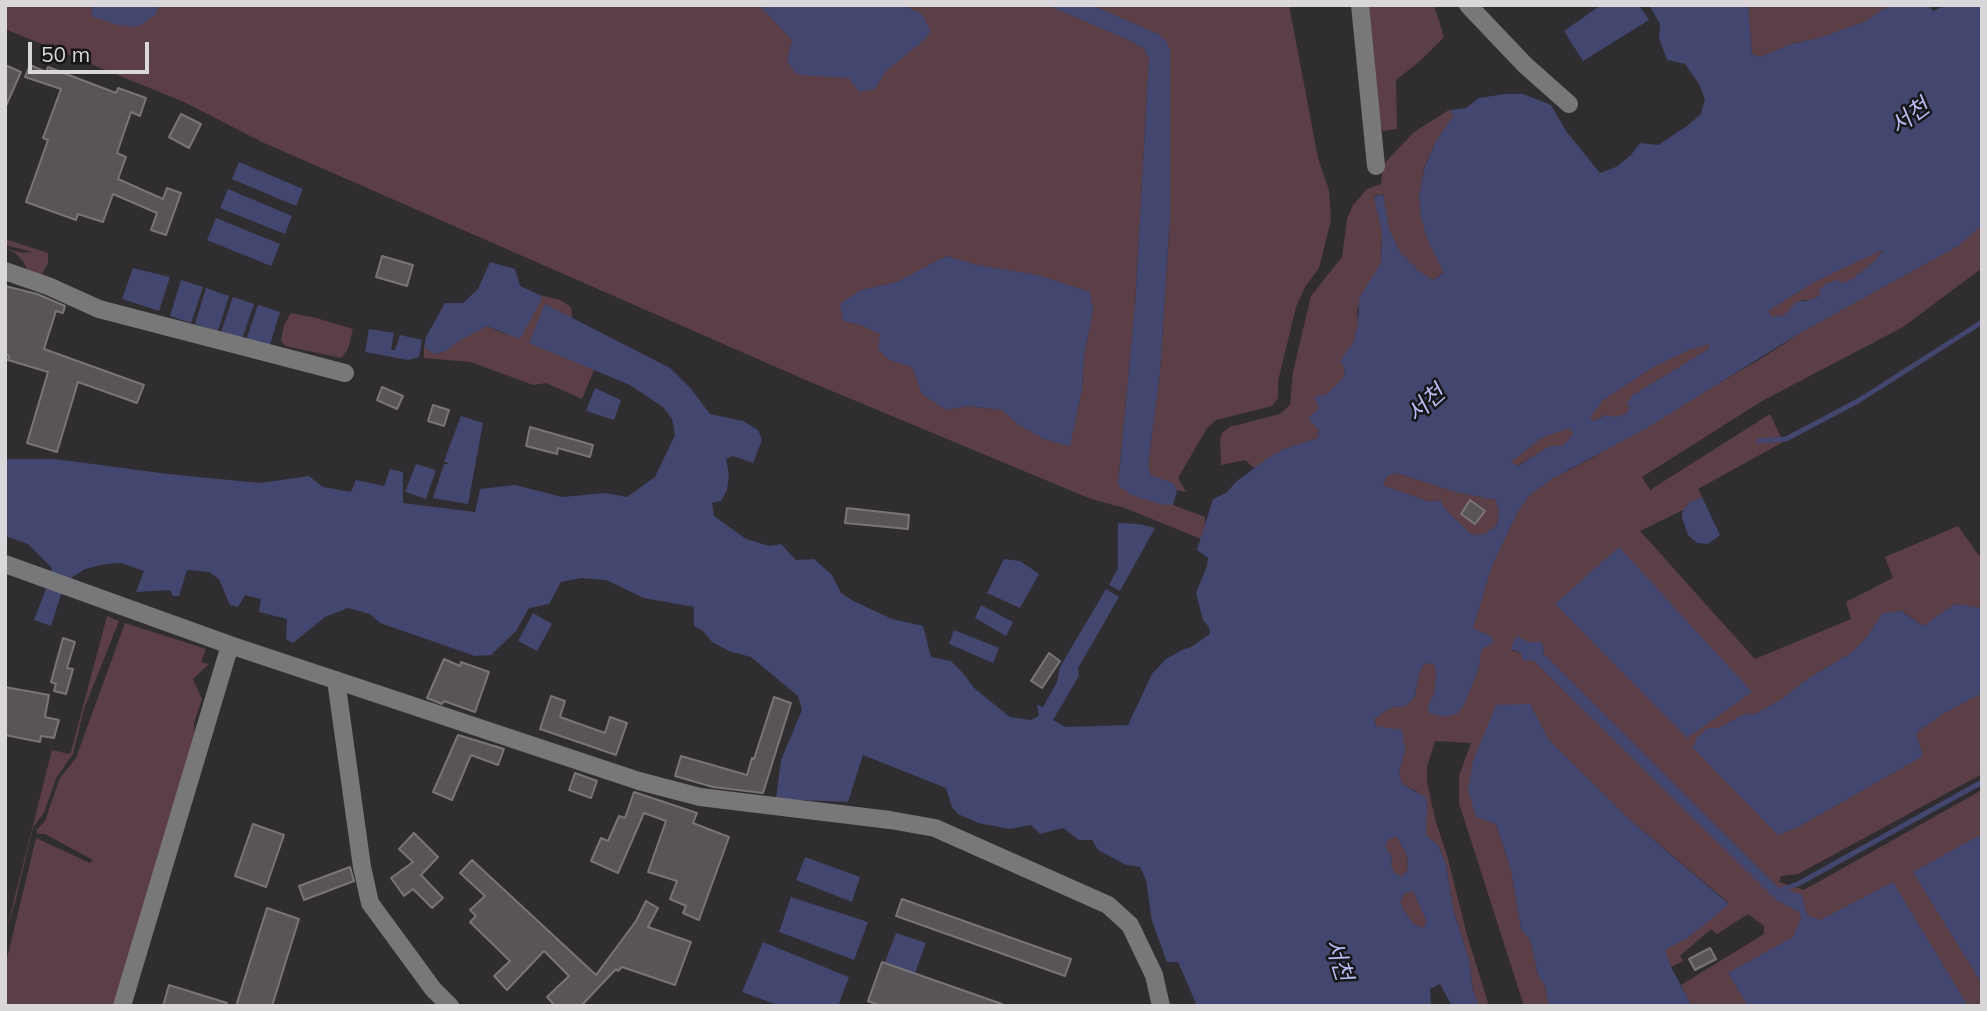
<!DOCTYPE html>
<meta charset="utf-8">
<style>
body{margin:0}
#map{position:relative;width:1987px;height:1011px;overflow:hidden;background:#302d31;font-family:Mulish,sans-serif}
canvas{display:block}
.frame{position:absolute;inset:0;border:7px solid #d9d7d9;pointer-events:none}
.scale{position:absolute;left:28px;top:42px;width:121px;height:32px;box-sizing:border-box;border:4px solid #d9d7d9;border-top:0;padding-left:9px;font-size:21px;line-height:24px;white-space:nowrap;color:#d9d7d9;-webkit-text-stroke:5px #171618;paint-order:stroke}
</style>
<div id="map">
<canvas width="1987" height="1011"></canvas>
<div class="frame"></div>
<div class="scale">50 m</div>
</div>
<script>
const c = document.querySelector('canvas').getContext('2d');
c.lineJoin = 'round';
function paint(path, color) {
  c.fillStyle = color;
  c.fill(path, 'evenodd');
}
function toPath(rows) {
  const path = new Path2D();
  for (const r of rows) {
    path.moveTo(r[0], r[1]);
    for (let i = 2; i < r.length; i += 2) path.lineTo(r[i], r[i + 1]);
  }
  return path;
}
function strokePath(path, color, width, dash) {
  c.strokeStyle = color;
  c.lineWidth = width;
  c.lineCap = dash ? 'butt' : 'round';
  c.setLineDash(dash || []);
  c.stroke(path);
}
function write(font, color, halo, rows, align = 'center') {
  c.font = font + ' Mulish,"Noto Sans KR",sans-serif';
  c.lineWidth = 5;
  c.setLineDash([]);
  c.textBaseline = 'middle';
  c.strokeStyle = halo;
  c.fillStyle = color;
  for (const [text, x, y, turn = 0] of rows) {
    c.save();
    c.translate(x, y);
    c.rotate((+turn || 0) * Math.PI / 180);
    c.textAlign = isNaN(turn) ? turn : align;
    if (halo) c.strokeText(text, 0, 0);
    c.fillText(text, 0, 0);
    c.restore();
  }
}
const green = toPath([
 [5,5,93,5,91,16,155,15,160,5,759,5,792,40,787,62,828,75,850,78,875,89,885,72,900,58,922,14,903,5,1047,5,1131,41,1144,49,1149,58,1135,306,1118,485,1164,505,1173,505,1205,517,1205,526,1201,539,1125,508,1091,499,808,381,262,142,184,102,5,29],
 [946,256,977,265,1038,275,1090,292,1093,311,1084,356,1082,389,1070,446,1046,440,1019,425,1002,410,968,406,946,410,922,394,912,367,889,360,879,350,880,334,861,325,843,321,861,290,897,282],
 [1091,5,1289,5,1318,158,1329,190,1331,220,1319,268,1305,287,1296,307,1278,381,1278,398,1272,406,1216,420,1207,428,1178,478,1186,492,1177,490,1173,483,1150,475,1148,465,1160,372,1170,217,1170,49,1158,34],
 [1365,5,1434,5,1444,37,1420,61,1396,80,1397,129,1382,131],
 [1748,5,1890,5,1864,22,1819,38,1791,44,1760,57,1752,54],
 [1449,110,1454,115,1436,141,1425,165,1419,196,1421,218,1428,241,1445,272,1433,280,1419,271,1400,252,1389,229,1383,194,1374,196,1382,232,1381,263,1357,309,1358,324,1353,343,1348,352,1343,378,1327,395,1319,408,1318,438,1284,449,1254,468,1245,460,1221,465,1220,439,1222,433,1230,427,1280,414,1290,405,1293,372,1311,296,1342,257,1347,219,1353,205,1367,189,1381,184,1383,165,1414,132],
 [1982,225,1982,268,1903,327,1762,401,1642,477,1650,490,1770,414,1783,442,1698,489,1702,497,1690,503,1683,510,1640,531,1755,659,1851,619,1846,602,1893,578,1885,557,1958,526,1982,560,1982,608,1955,604,1923,626,1902,611,1883,613,1866,638,1851,653,1807,679,1782,699,1753,715,1746,713,1719,728,1707,728,1778,835,1800,826,1923,756,1916,733,1941,715,1982,693,1982,774,1798,874,1781,876,1779,882,1804,890,1982,790,1982,834,1914,872,1982,984,1982,1006,1968,1006,1893,883,1820,920,1807,915,1802,895,1778,887,1544,654,1542,642,1528,642,1517,636,1511,650,1521,653,1523,661,1533,660,1776,900,1799,912,1801,918,1794,937,1728,973,1748,1006,1692,1006,1681,985,1764,934,1764,926,1748,914,1717,934,1711,929,1680,956,1683,961,1671,967,1664,950,1689,937,1729,903,1630,820,1549,740,1530,704,1483,742,1473,761,1476,817,1496,824,1511,870,1521,929,1531,942,1538,975,1545,985,1549,1006,1524,1006,1459,803,1459,776,1471,743,1435,741,1427,767,1427,781,1435,819,1448,859,1467,935,1489,1006,1479,1006,1473,990,1469,959,1453,909,1446,864,1438,845,1426,835,1418,792,1402,784,1399,772,1405,750,1376,726,1374,719,1392,707,1406,706,1415,696,1419,673,1425,663,1435,665,1436,679,1434,694,1428,705,1464,705,1478,670,1482,648,1492,637,1473,628,1492,566,1517,513,1529,496,1550,480,1592,458,1767,355,1800,333,1958,246],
 [5,239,48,253,48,263,41,276,28,272,23,261,14,252,5,248,23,253,33,252,5,245],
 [1884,248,1875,261,1851,280,1810,300,1802,300,1785,315,1772,317,1768,311,1814,282],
 [540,295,560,300,571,307,572,318,545,304,530,343,594,370,582,399,546,383,533,385,471,362,424,358,424,347,434,354,445,351,459,341,487,326,505,334,542,300],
 [291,313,316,318,353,329,348,349,341,358,285,346,281,340,284,325],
 [1709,344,1710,347,1707,350,1633,395,1627,414,1615,417,1606,415,1593,421,1589,418,1603,400,1655,366,1689,350],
 [1570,427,1573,434,1564,446,1548,447,1517,466,1511,462,1543,437],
 [1397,473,1456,492,1496,500,1499,513,1497,525,1485,534,1472,535,1447,511,1440,500,1429,502,1383,485,1387,476],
 [107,616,119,621,84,709,73,754,56,778,44,813,33,827,15,903,7,928,52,750,69,754,71,752],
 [125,623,206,649,201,662,209,664,193,679,202,699,194,723,195,739,114,1006,5,1006,5,967,36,838,90,863,93,860,45,834,37,834,37,830,45,821,60,778,76,758],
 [1396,836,1407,855,1408,869,1402,877,1395,874,1391,866,1392,857,1385,846,1389,839],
 [1413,890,1427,922,1423,928,1414,924,1404,911,1400,901,1405,893]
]);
const water = toPath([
 [93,5,160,5,155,15,137,27,118,25,91,16],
 [759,5,903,5,922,14,931,32,922,42,885,72,875,89,859,92,849,78,798,75,787,62,792,40],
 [1047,5,1091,5,1158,34,1166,41,1170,49,1170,217,1160,372,1148,465,1150,475,1173,483,1177,490,1173,505,1164,505,1133,496,1118,485,1135,306,1149,58,1144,49,1131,41],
 [1601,5,1639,5,1649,20,1583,61,1564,31],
 [1649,5,1748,5,1752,54,1760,57,1791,44,1819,38,1864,22,1890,5,1929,5,1933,11,1947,5,1982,5,1982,225,1958,246,1800,333,1645,429,1550,480,1529,496,1517,513,1492,566,1473,628,1492,637,1493,643,1482,649,1478,670,1464,705,1458,713,1446,717,1429,713,1428,705,1434,694,1436,679,1435,665,1425,663,1419,673,1415,696,1406,706,1392,707,1374,719,1376,726,1402,730,1405,750,1399,772,1402,784,1427,798,1426,835,1438,845,1446,864,1453,909,1469,959,1473,990,1479,1006,1452,1006,1440,984,1430,989,1431,1006,1197,1006,1178,962,1167,962,1152,921,1146,880,1140,867,1126,865,1098,850,1092,840,1079,840,1063,828,1040,834,1031,825,1010,829,978,823,958,814,952,807,946,788,863,755,848,802,776,799,781,760,802,710,798,696,751,657,729,651,712,642,703,631,694,626,694,607,644,598,606,580,581,578,561,582,549,604,529,608,516,631,491,655,475,656,380,623,370,614,348,608,325,617,293,643,286,639,287,619,259,612,261,599,245,595,238,607,230,605,219,579,209,572,187,570,179,596,173,596,170,590,136,592,144,571,121,563,106,564,85,569,70,579,51,573,52,568,28,544,5,536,5,459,55,459,168,474,260,483,309,476,323,487,351,492,356,480,384,486,390,469,403,472,403,503,475,512,480,489,515,485,562,497,606,493,627,497,655,477,675,435,672,419,663,407,630,385,529,343,545,304,670,368,692,390,710,414,743,421,758,430,762,440,753,463,733,456,726,459,729,475,727,490,721,501,712,503,714,516,746,539,769,546,781,544,796,560,814,559,832,575,841,593,853,601,892,619,923,626,931,657,951,661,963,673,974,688,1010,717,1031,720,1039,716,1037,705,1043,707,1057,682,1060,667,1106,589,1119,597,1078,668,1079,676,1053,720,1066,727,1128,725,1152,674,1166,659,1182,650,1191,647,1210,634,1209,627,1203,620,1196,593,1207,566,1208,558,1197,550,1213,499,1226,493,1237,481,1268,458,1284,449,1318,438,1319,430,1308,418,1319,408,1314,397,1327,394,1343,378,1345,368,1340,361,1353,343,1358,324,1359,298,1381,263,1382,232,1374,197,1383,194,1389,229,1400,252,1419,271,1433,280,1444,273,1428,241,1421,218,1419,196,1425,166,1436,141,1454,115,1449,110,1466,108,1479,98,1505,94,1523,94,1551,105,1566,131,1600,173,1616,167,1631,155,1640,143,1658,145,1687,126,1701,114,1705,99,1699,84,1685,64,1667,60,1659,38,1660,24],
 [1884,249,1875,261,1851,280,1842,283,1836,280,1826,284,1820,289,1819,296,1810,300,1796,302,1785,315,1772,317,1768,311,1814,282],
 [1709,344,1710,347,1707,350,1633,395,1627,403,1630,407,1626,414,1615,417,1606,415,1594,421,1590,418,1603,400,1655,366,1689,350],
 [1570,428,1573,434,1564,445,1548,447,1518,466,1511,462,1543,437],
 [1397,473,1456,492,1496,500,1499,513,1497,525,1485,534,1472,535,1447,511,1440,500,1429,502,1383,485,1387,476],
 [1396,836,1407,855,1408,869,1402,877,1395,873,1391,866,1392,857,1385,846,1389,839],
 [1413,891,1427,922,1423,928,1414,924,1404,911,1400,901,1405,893],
 [239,162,303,189,296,206,232,179],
 [228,189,292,216,285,234,220,208],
 [216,218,280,244,271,266,207,240],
 [946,256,977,265,1038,275,1090,292,1093,311,1084,356,1082,389,1070,446,1046,440,1019,425,1002,410,968,406,946,410,922,394,912,367,889,360,878,349,880,334,861,325,843,321,840,304,861,290,897,282],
 [490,262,515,269,520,286,540,295,542,299,520,339,487,326,459,341,446,351,434,354,424,347,426,337,445,303,463,303,478,289],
 [133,268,170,277,159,311,122,299],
 [181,280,203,287,191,323,170,316],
 [206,288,229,296,218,331,195,324],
 [233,297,254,304,242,339,221,332],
 [258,305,280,312,269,348,246,340],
 [369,329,394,333,391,350,395,350,400,335,422,340,419,357,408,360,365,352],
 [595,388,621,400,614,420,586,411],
 [461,416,483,423,468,504,433,498,444,464,449,464,444,461],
 [416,464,436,470,426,499,405,492],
 [1702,497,1720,535,1708,544,1697,543,1688,535,1682,517,1683,510,1690,502],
 [1118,523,1139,524,1155,528,1120,591,1109,585,1118,568],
 [1619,547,1752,692,1687,738,1555,604],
 [1004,559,1020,561,1039,574,1020,608,987,593],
 [47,586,62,591,51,626,34,620],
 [1955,604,1982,608,1982,693,1941,715,1916,733,1923,756,1800,826,1778,835,1693,748,1697,737,1708,728,1719,728,1746,713,1753,715,1782,699,1807,679,1851,653,1866,638,1883,613,1901,611,1923,626],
 [981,605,1013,622,1006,636,975,618],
 [533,613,552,624,537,651,518,641],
 [954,630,999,648,993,663,949,644],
 [1517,636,1528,642,1542,642,1544,654,1778,887,1802,895,1807,915,1820,920,1893,882,1968,1006,1748,1006,1728,973,1793,937,1801,918,1799,912,1776,900,1533,660,1523,661,1521,653,1510,649],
 [1530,704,1549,740,1630,820,1729,904,1689,937,1665,950,1671,967,1692,1006,1549,1006,1545,985,1538,975,1531,942,1521,929,1511,870,1496,824,1476,817,1468,790,1473,761,1496,705],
 [1982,834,1982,984,1913,872],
 [805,857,860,877,852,902,796,880],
 [791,897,868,922,854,960,779,932],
 [896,933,926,943,915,973,885,962],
 [763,942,849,977,838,1006,780,1006,742,992]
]);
const stream = toPath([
 [1759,441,1786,439,1858,401,1982,322],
 [1778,891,1798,884,1982,782]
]);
const building = toPath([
 [5,65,21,72,5,108,5,65],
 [30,65,46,72,48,67,116,93,118,88,146,98,140,116,131,112,117,153,126,157,118,179,163,199,167,188,181,193,166,235,151,230,157,213,113,194,103,222,78,214,76,220,26,202,48,140,43,138,61,89,25,77,30,65],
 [181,114,201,124,189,148,169,137,181,114],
 [382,256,413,265,407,286,376,277,382,256],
 [5,286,37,294,65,306,63,313,56,311,44,349,144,385,137,403,78,382,57,452,27,443,48,372,8,360,9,356,5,354,5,286],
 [382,387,403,396,397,409,377,400,382,387],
 [433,405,449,410,444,426,428,421,433,405],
 [530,427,593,445,590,457,558,448,557,454,526,446,530,427],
 [1470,500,1485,511,1475,524,1461,514,1470,500],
 [847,508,909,515,908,529,845,523,847,508],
 [63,638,75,642,67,668,73,669,66,694,54,691,56,684,51,682,63,638],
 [1049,653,1060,661,1042,688,1031,681,1049,653],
 [444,659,460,666,461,662,489,672,475,712,444,701,442,704,427,698,444,659],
 [5,687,49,695,45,717,59,720,54,738,41,736,40,742,5,735,5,687],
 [551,696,565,701,560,717,605,733,610,717,627,723,616,755,540,729,551,696],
 [774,697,791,703,763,793,713,787,675,776,681,756,747,775,752,758,754,759,774,697],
 [458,735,504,749,498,765,471,755,452,800,433,792,458,735],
 [575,773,597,781,591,798,569,790,575,773],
 [634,792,697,813,693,823,729,837,699,920,683,913,686,906,670,899,677,881,648,872,666,821,644,813,618,873,591,861,601,838,608,841,619,816,625,818,634,792],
 [253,824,284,835,266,887,235,876,253,824],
 [414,833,438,857,421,875,443,898,432,908,413,889,404,896,391,878,413,862,399,849,414,833],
 [472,860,596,975,636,921,646,901,658,908,648,927,691,942,675,985,622,967,618,971,616,969,581,1006,555,1006,547,997,569,976,544,951,507,990,494,976,510,961,470,922,476,916,470,910,485,896,460,873,472,860],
 [350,867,354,881,304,900,299,886,350,867],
 [902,899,1071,959,1065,976,896,916,902,899],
 [267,908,299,919,272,1006,236,1006,267,908],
 [1710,948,1716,959,1695,970,1689,959,1710,948],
 [882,962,1002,1004,1001,1006,882,1006,868,1001,882,962],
 [169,985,227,1003,226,1006,163,1006,169,985]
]);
const minor = toPath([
 [1360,5,1376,166],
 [1468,5,1525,65,1569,104],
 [5,271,48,286,99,309,345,373],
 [5,564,230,645,639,781,700,797,890,820,935,828,1108,905,1130,925,1154,975,1161,1006],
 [336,680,362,867,370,903,433,989,450,1006],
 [122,1006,230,645]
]);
const waterNames = [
 ["서천",1910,117,-37],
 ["서천",1426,404,-42],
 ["서천",1338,960,73]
];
paint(green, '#5c3f46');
paint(water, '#43466e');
strokePath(stream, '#43466e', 5);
paint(building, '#595457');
strokePath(building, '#797477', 2);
strokePath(minor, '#787779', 18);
write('italic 23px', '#b7bdf3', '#171618', waterNames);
</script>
